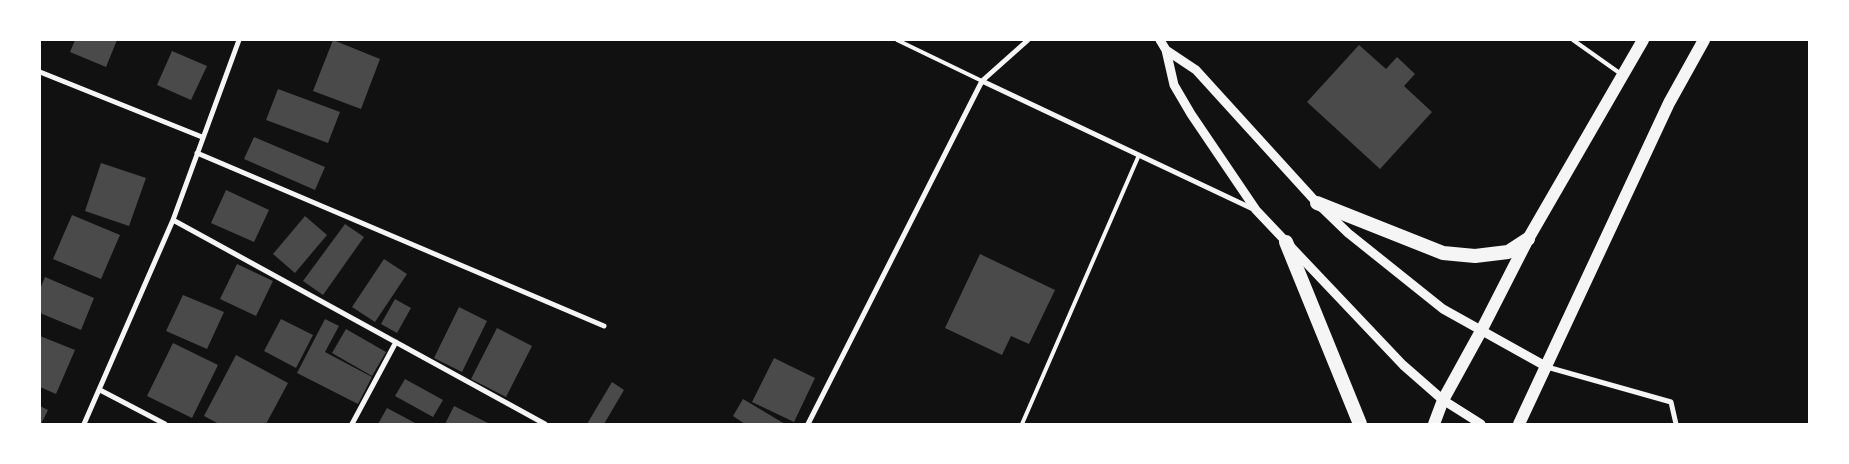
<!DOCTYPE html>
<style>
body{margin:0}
#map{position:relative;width:1849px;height:464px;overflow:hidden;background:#111;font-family:Barlow,sans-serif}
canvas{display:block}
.frame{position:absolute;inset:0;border:41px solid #fff;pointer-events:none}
</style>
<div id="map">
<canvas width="1849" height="464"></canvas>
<div class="frame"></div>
</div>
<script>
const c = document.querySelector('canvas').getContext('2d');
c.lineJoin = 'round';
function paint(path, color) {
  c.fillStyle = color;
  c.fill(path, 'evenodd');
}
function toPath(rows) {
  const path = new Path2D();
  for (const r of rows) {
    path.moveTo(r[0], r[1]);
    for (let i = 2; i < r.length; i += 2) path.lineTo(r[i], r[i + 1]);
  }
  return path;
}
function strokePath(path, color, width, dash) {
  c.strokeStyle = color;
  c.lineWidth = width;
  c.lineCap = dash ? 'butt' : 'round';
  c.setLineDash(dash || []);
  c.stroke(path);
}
const building = toPath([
 [75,40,117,40,106,67,70,52],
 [333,40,380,59,361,109,313,91],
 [1359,45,1386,69,1397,57,1415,74,1404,86,1432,112,1380,169,1307,102],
 [172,51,207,66,191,100,157,85],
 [278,89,340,112,328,143,266,120],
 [254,137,325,167,315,190,244,159],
 [101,163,146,178,129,226,85,211],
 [226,190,269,210,254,242,211,223],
 [72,215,120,235,101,279,53,259],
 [305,216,327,235,295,273,273,254],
 [345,224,364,237,323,295,303,281],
 [980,254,1055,290,1029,344,1011,336,1002,355,945,328],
 [384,259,407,274,375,322,352,307],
 [237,264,273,281,256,316,220,299],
 [45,277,94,298,81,330,40,313,40,289],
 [183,295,224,312,207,349,166,331],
 [395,299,411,308,397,333,381,324],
 [459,307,487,321,462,372,434,358],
 [281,319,313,335,296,368,264,351],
 [325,319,339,326,325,352,372,377,358,404,297,373],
 [497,328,532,346,506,397,471,379],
 [346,329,386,352,372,376,332,353],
 [40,336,75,350,56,394,40,387],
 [173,343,218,365,192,418,147,396],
 [236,355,288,383,266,424,219,424,204,416],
 [774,358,815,378,794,422,752,402],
 [405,379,443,400,433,417,395,396],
 [612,382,624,390,604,424,587,424],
 [743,399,785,424,745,424,733,416],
 [40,406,48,410,41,424,40,424],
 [454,406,490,424,445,424],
 [387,408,417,424,378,424]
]);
const service = toPath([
 [897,40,982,81],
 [1573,40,1621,74],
 [1022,424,1139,155]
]);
const minor = toPath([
 [40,72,202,137],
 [982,81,1253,209],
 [197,153,604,326],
 [173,220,545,424],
 [1547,367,1671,402,1676,424],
 [100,390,165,424],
 [84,424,173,220,239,40],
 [352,424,396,342],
 [808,424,982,81,1028,40]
]);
const tertiary = toPath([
 [1160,40,1166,50,1174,85,1191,114,1256,210,1403,365,1443,400,1481,424],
 [1166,50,1196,70,1317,203,1348,233,1443,309,1547,367]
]);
const primary = toPath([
 [1434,424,1443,400,1481,331,1528,239,1643,40],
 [1519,424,1669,103,1704,40]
]);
const trunk = toPath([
 [1317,203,1443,253,1475,256,1508,252,1528,239],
 [1286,242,1360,424]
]);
paint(building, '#4a4a4a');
strokePath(service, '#f5f5f5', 4);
strokePath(minor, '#f5f5f5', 5);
strokePath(tertiary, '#f5f5f5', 9);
strokePath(primary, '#f5f5f5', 12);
strokePath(trunk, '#f5f5f5', 14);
</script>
